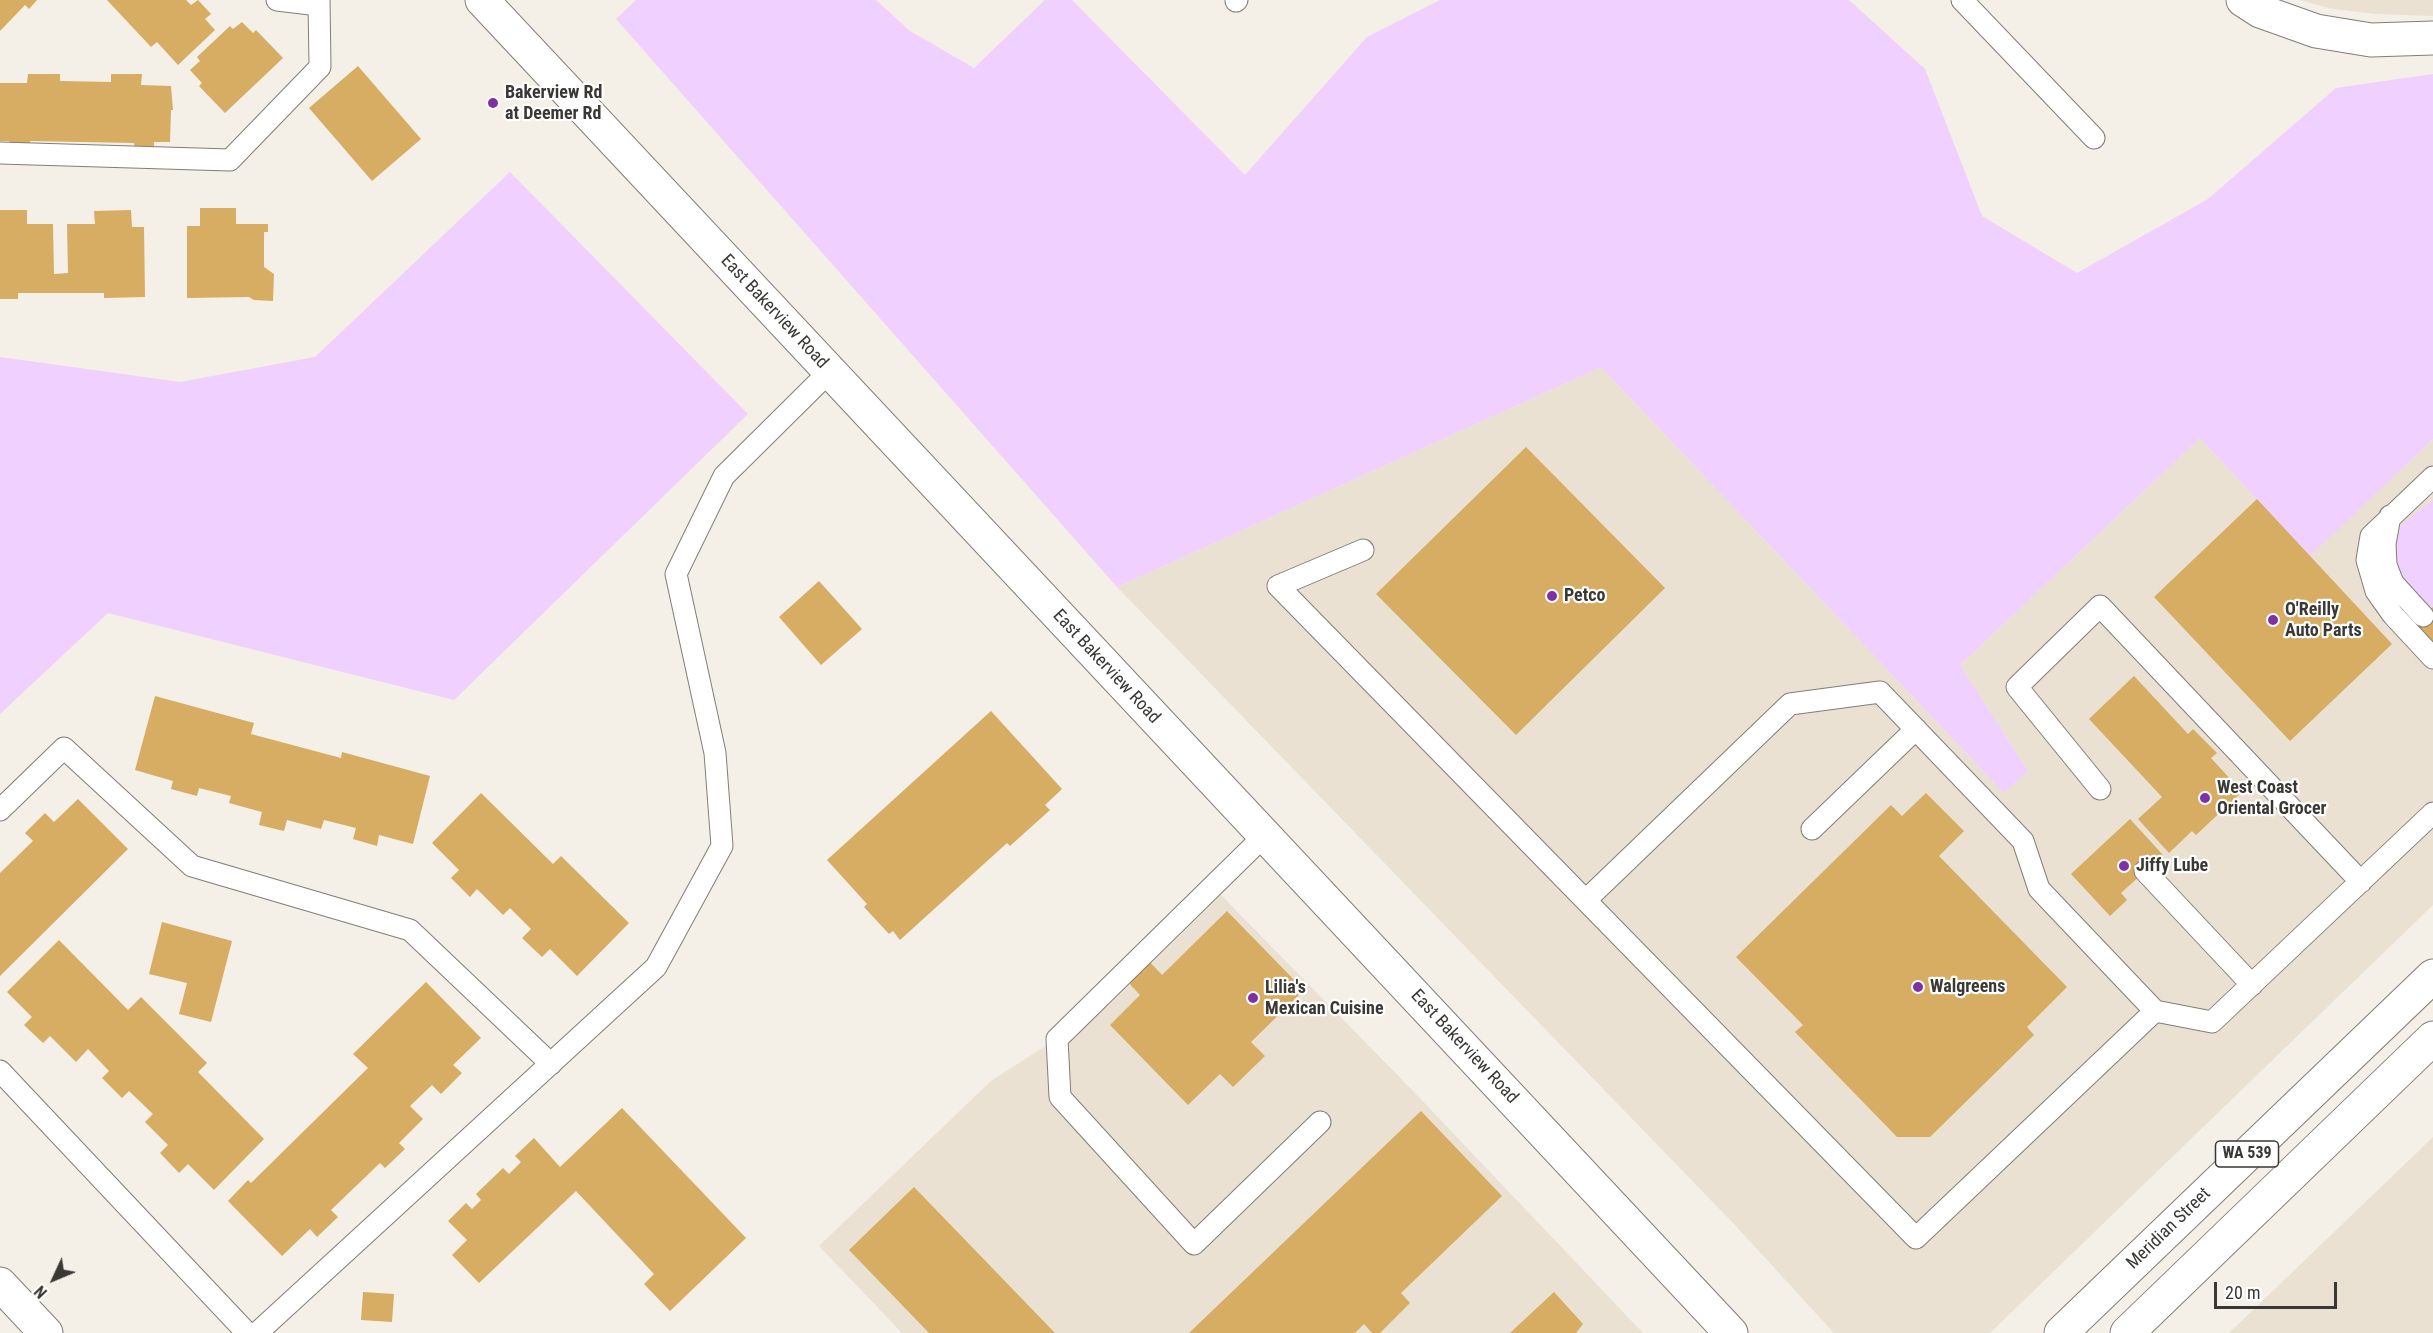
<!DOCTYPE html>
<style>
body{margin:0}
#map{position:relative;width:2433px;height:1333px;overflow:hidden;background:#f4efe7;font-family:"Roboto Condensed",sans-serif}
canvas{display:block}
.north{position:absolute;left:24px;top:1249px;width:60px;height:60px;-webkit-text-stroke:4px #fff;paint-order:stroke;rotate:226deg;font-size:16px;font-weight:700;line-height:24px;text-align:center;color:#3a3835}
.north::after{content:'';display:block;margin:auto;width:21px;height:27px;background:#3a3835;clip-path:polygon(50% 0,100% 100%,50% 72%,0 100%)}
.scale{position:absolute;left:2214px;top:1282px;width:123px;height:27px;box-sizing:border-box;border:3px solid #3a3835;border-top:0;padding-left:8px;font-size:18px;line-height:21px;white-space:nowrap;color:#3a3835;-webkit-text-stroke:4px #fff;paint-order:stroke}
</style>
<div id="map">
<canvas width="2433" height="1333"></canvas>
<div class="north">N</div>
<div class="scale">20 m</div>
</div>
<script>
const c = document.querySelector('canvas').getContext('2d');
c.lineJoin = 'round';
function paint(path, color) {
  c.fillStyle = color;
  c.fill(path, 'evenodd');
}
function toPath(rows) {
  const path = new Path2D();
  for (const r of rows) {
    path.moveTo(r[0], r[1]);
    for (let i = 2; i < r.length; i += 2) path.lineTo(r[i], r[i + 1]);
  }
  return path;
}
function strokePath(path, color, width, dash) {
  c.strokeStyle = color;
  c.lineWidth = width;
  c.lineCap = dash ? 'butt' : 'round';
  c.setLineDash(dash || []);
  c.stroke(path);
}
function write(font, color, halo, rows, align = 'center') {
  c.font = font + ' "Roboto Condensed",sans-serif';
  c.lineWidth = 4.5;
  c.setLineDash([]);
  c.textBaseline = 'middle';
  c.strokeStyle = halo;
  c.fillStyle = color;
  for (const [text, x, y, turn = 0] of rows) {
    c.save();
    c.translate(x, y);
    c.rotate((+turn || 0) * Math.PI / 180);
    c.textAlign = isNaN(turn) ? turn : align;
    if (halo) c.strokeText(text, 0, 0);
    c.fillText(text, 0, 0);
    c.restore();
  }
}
const built = toPath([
 [2300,0,2433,0,2433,16,2376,14,2333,9],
 [1601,367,2004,793,2028,771,1960,665,2200,438,2310,555,2433,439,2433,905,1990,1333,1834,1333,1734,1224,1117,587],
 [1221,895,1414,1092,1643,1333,902,1333,819,1246,991,1081,1108,1006],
 [2433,1137,2433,1333,2229,1333]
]);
const green = toPath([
 [636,0,876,0,910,31,974,68,1045,0,1072,0,1245,175,1367,37,1440,0,1849,0,1925,69,1982,216,2077,273,2208,199,2336,88,2433,74,2433,439,2310,556,2200,438,1960,665,2028,771,2004,793,1601,367,1117,587,616,19],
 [510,172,748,414,454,700,108,613,0,714,0,357,180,382,315,357],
 [2433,500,2433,607,2432,608,2403,578,2394,550,2402,524]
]);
const building = toPath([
 [0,0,37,0,29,9,25,5,0,31],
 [107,0,186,0,191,5,198,0,211,14,205,19,215,30,178,65,157,42,151,47],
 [242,22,253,33,256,30,283,58,225,113,199,86,202,83,190,70,200,61,197,57,230,26,233,29],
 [358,66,421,139,372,181,309,108],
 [28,74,60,74,60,81,111,82,111,74,142,74,141,85,171,86,173,110,171,110,170,142,154,142,154,148,135,148,134,143,30,141,30,147,9,147,9,141,0,141,0,83,27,83],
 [200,208,236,208,236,224,268,224,268,232,264,232,264,267,274,274,273,301,254,300,249,297,187,298,187,226,200,226],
 [0,210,27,210,27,224,53,224,54,274,68,273,67,224,95,224,94,211,131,210,132,227,144,227,145,297,104,298,104,293,18,293,18,299,0,299],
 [1526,447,1665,588,1516,735,1376,594],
 [2257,499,2392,644,2290,741,2154,597],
 [819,581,862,629,821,665,779,617],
 [2433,607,2433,644,2415,625],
 [2134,676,2188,734,2193,729,2217,753,2211,758,2242,792,2196,835,2192,831,2169,853,2138,819,2162,797,2089,719],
 [155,696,254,723,251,734,341,758,342,752,430,776,413,844,379,835,377,846,353,839,356,828,324,820,321,829,287,820,284,831,259,825,262,812,229,803,231,796,199,788,197,796,171,789,173,781,135,770],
 [991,711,1062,789,1045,805,1050,810,1010,846,1007,843,900,940,893,931,889,934,864,907,867,904,827,860],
 [481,793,553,864,561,856,629,923,577,976,550,949,542,957,522,938,531,929,510,908,503,915,477,889,470,897,451,878,459,870,432,843],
 [1926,793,1964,831,1939,856,2067,987,2027,1027,2034,1035,1930,1137,1897,1137,1795,1032,1803,1025,1736,957,1891,805,1902,816],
 [78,799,128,849,0,976,0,873,33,841,25,833,45,813,54,822],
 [2130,819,2163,855,2121,893,2127,900,2110,916,2071,874],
 [1227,911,1304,990,1251,1042,1265,1056,1233,1087,1220,1074,1188,1105,1110,1025,1140,995,1125,979,1146,958,1162,975],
 [162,922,232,941,211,1022,179,1014,187,983,149,974],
 [59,940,128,1010,141,997,207,1063,198,1072,264,1139,214,1190,188,1164,179,1173,160,1153,168,1145,145,1122,153,1114,129,1091,122,1098,102,1078,109,1071,88,1049,76,1062,50,1036,43,1043,24,1025,32,1017,7,992],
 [426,982,481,1038,453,1065,462,1073,441,1094,432,1085,410,1106,423,1119,399,1143,405,1149,385,1168,380,1163,331,1210,338,1217,317,1237,310,1229,282,1256,228,1201,248,1180,251,1183,368,1068,353,1054],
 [622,1108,746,1238,670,1311,644,1284,654,1274,576,1191,479,1283,452,1255,467,1240,448,1221,466,1203,472,1209,481,1200,476,1194,503,1168,509,1174,521,1162,515,1156,534,1138,560,1167],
 [1421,1111,1502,1196,1401,1293,1410,1303,1380,1333,1372,1333,1364,1324,1355,1333,1189,1333],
 [914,1187,1055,1333,929,1333,849,1250],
 [363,1292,394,1294,392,1322,361,1320],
 [1554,1292,1583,1324,1576,1333,1510,1333]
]);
const service = toPath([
 [277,0,319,5],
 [1962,0,2094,138],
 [1236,1,1237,0],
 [0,153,230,160,320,67,319,0],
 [2433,477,2371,536,2367,560,2376,591,2393,615,2433,658],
 [2390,516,2385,544,2386,565,2393,583,2423,616],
 [1363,550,1278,586,1916,1238,2155,1011,2212,1022,2433,813],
 [2100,789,2017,687,2100,606,2361,882],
 [0,810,64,748,192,866,410,930,551,1064],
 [1812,829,1916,729],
 [1265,835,1057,1039,1060,1097,1194,1244,1320,1122],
 [2145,871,2252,985],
 [1586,900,1790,704,1880,692,2023,841,2039,889,2155,1011],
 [0,1071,247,1333],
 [257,1333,656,967,722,846,715,753,676,574,724,476,829,372]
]);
const minor = toPath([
 [2243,0,2260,11,2316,31,2371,40,2433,38],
 [0,1284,46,1333]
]);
const secondary = toPath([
 [482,0,1731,1333]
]);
const trunk = toPath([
 [2061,1333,2433,976],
 [2127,1333,2433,1038]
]);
const markers = [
 [493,103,6,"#8031a1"],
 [1552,596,6,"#8031a1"],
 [2273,620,6,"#8031a1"],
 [2205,798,6,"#8031a1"],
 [2124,866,6,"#8031a1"],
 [1918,987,6,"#8031a1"],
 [1253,998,6,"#8031a1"]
];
const shields = [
 [2247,1154,63]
];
const shieldNames = [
 ["WA 539",2247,1154]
];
const poiNames = [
 ["Bakerview Rd",505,93],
 ["at Deemer Rd",505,114],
 ["Petco",1564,596],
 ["O'Reilly",2285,610],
 ["Auto Parts",2285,631],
 ["West Coast",2217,788],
 ["Oriental Grocer",2217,809],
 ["Jiffy Lube",2136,866],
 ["Walgreens",1930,987],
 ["Lilia's",1265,988],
 ["Mexican Cuisine",1265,1009]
];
const streetNames = [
 ["East Bakerview Road",774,312,47],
 ["East Bakerview Road",1106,667,47],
 ["East Bakerview Road",1464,1047,47],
 ["Meridian Street",2169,1229,-44]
];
paint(built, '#eae1d3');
paint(green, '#efd0ff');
paint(building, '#d7ac63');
strokePath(service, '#827e77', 23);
strokePath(minor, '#827e77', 35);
strokePath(secondary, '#827e77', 35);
strokePath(trunk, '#827e77', 35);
strokePath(service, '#fff', 21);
strokePath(minor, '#fff', 33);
strokePath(secondary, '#fff', 33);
strokePath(trunk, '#fff', 33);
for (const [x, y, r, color] of markers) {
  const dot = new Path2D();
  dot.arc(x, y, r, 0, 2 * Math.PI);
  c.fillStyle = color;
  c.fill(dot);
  strokePath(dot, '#fff', 2);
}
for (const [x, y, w] of shields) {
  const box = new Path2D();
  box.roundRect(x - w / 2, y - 13, w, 26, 4.5);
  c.fillStyle = '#fff';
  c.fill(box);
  strokePath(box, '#3a3835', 1.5);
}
write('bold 16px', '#3a3835', null, shieldNames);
write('bold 18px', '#3a3835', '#fff', poiNames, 'left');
write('18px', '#3a3835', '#fff', streetNames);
</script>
